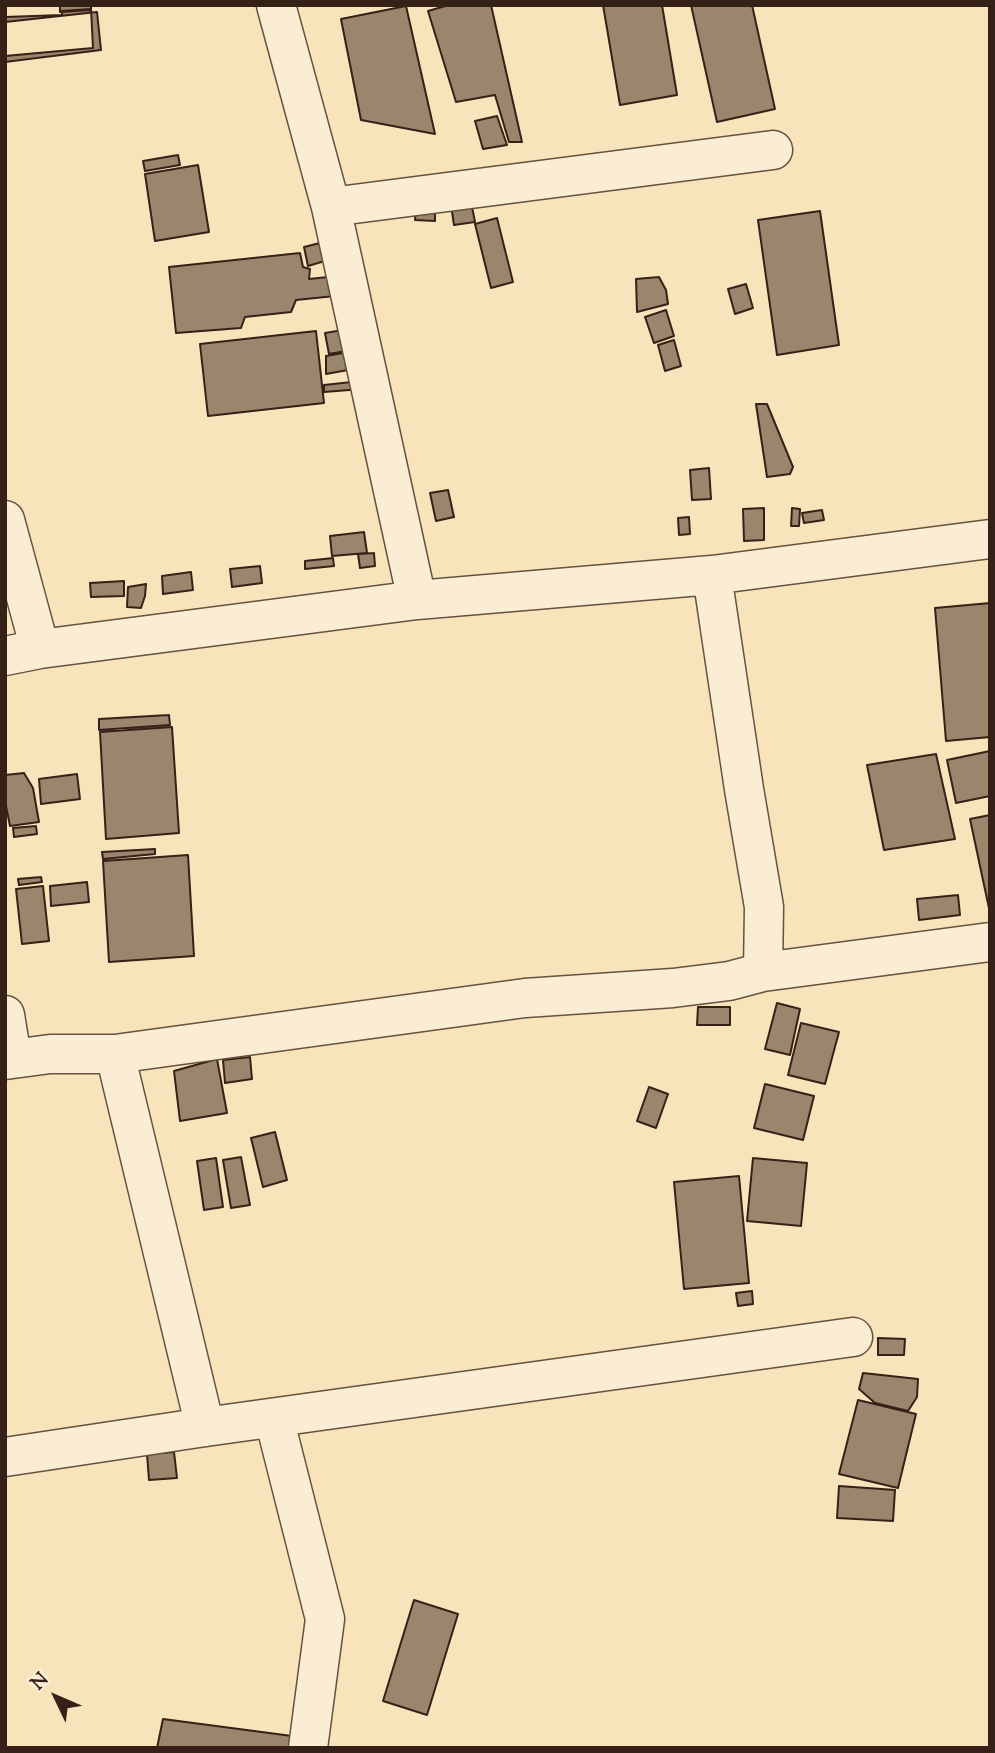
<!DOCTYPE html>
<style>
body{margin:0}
#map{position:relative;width:995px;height:1753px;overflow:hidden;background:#f8e4bb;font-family:"Sorts Mill Goudy",serif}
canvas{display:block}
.frame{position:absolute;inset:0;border:7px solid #352117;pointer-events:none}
.north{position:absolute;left:21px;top:1662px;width:70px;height:70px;-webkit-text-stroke:5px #faedd3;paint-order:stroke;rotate:314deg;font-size:19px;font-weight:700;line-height:28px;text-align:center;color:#352117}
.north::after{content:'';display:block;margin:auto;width:24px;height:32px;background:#352117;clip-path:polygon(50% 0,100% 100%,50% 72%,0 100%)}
</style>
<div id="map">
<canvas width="995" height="1753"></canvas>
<div class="frame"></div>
<div class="north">N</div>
</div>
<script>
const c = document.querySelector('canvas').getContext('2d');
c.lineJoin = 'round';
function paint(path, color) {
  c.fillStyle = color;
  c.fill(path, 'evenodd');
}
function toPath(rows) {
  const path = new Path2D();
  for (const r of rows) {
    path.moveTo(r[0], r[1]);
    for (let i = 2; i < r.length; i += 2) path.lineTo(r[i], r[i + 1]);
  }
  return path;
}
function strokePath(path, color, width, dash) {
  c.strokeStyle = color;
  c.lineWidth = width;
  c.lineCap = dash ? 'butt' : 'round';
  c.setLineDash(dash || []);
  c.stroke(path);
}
const building = toPath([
 [60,5,91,5,91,10,60,12,60,5],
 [449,5,491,5,522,142,509,142,495,95,456,102,428,11,449,5],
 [603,5,662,5,677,95,620,105,603,5],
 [691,5,752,5,775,109,717,122,691,5],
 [406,6,435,134,361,120,341,19,406,6],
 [91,9,93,48,5,56,5,17,62,15,62,11,91,9],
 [97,12,101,50,5,62,5,22,97,12],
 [497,116,507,145,483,149,475,121,497,116],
 [178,155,180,165,145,171,143,161,178,155],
 [198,165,209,232,155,241,145,174,198,165],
 [471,202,475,222,454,225,451,205,471,202],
 [416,208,435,209,435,221,415,220,416,208],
 [820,211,839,345,777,355,758,220,820,211],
 [497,218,513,282,491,288,475,224,497,218],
 [324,242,328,260,308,266,304,247,324,242],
 [300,253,303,267,310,269,309,279,338,276,335,296,296,300,291,312,245,317,241,328,176,333,169,267,300,253],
 [659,277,666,290,668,304,637,312,636,279,659,277],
 [746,284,753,308,735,314,728,289,746,284],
 [666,310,674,336,654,343,645,317,666,310],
 [349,329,352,350,329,354,325,333,349,329],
 [316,331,324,403,208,416,200,344,316,331],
 [674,340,681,366,665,371,658,345,674,340],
 [354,351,359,368,326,374,326,356,354,351],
 [361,381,362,389,324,392,324,385,361,381],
 [756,404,767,404,793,467,790,474,767,477,756,404],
 [709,468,711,499,692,500,690,470,709,468],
 [448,490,454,517,436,521,430,493,448,490],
 [764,508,764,540,744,541,743,509,764,508],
 [792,508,800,509,799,526,791,526,792,508],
 [822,510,824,520,804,523,802,513,822,510],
 [689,517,690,534,679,535,678,518,689,517],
 [364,532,367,553,332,556,330,536,364,532],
 [374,553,375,566,360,568,358,554,374,553],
 [333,558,334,566,305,569,305,561,333,558],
 [260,566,262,583,232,587,230,569,260,566],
 [191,572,193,590,163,594,162,576,191,572],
 [124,581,124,596,91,597,90,583,124,581],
 [146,584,145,596,141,608,127,607,128,587,146,584],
 [990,603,990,737,946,741,935,608,990,603],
 [169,715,170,725,99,730,99,719,169,715],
 [172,727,179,833,106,839,100,732,172,727],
 [990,751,990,796,956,803,947,760,990,751],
 [936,754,955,839,884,850,867,765,936,754],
 [24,773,33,788,39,822,10,826,5,801,5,775,24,773],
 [77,774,80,799,41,804,39,779,77,774],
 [990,815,990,913,970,819,990,815],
 [36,826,37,834,14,837,13,828,36,826],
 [155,849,155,854,103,859,102,852,155,849],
 [188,855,194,956,109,962,103,861,188,855],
 [41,877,42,882,19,885,18,879,41,877],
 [87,882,89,902,51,906,50,886,87,882],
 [43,886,49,941,22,944,16,889,43,886],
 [958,895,960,915,919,920,917,899,958,895],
 [777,1003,800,1009,790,1055,765,1049,777,1003],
 [698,1007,730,1007,730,1025,697,1025,698,1007],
 [801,1023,839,1032,825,1084,788,1075,801,1023],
 [250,1057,252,1079,225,1083,223,1060,250,1057],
 [217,1059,227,1113,180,1121,174,1071,217,1059],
 [765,1084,814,1096,803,1140,754,1128,765,1084],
 [649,1087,668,1094,656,1128,637,1121,649,1087],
 [275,1132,287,1180,263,1187,251,1138,275,1132],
 [241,1157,250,1205,231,1208,223,1160,241,1157],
 [216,1158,223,1207,204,1210,197,1161,216,1158],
 [753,1158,807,1163,801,1226,747,1221,753,1158],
 [739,1176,749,1283,684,1289,674,1182,739,1176],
 [752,1291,753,1304,738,1306,736,1293,752,1291],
 [878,1338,905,1339,904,1355,878,1355,878,1338],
 [863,1373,918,1379,917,1397,908,1411,875,1403,859,1389,863,1373],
 [858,1400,916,1414,898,1488,839,1474,858,1400],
 [174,1452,177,1478,149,1480,147,1454,174,1452],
 [839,1486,895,1490,893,1521,837,1518,839,1486],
 [414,1600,458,1614,427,1715,383,1701,414,1600],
 [163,1719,292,1736,289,1748,157,1748,163,1719]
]);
const minor = toPath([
 [276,5,331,207,417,600],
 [331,207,773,150],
 [5,520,40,649],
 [5,656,40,649,417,600,712,575,990,539],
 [763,972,990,942],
 [5,1015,12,1058],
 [115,1054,205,1427],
 [5,1060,50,1054,115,1054,525,998,673,988,729,981,763,972,764,907,744,789,712,575],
 [274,1418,325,1619,308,1748],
 [5,1457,205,1427,853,1337]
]);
paint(building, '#9a866c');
strokePath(building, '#352117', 2);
strokePath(minor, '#665240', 41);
strokePath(minor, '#faedd3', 38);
</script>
